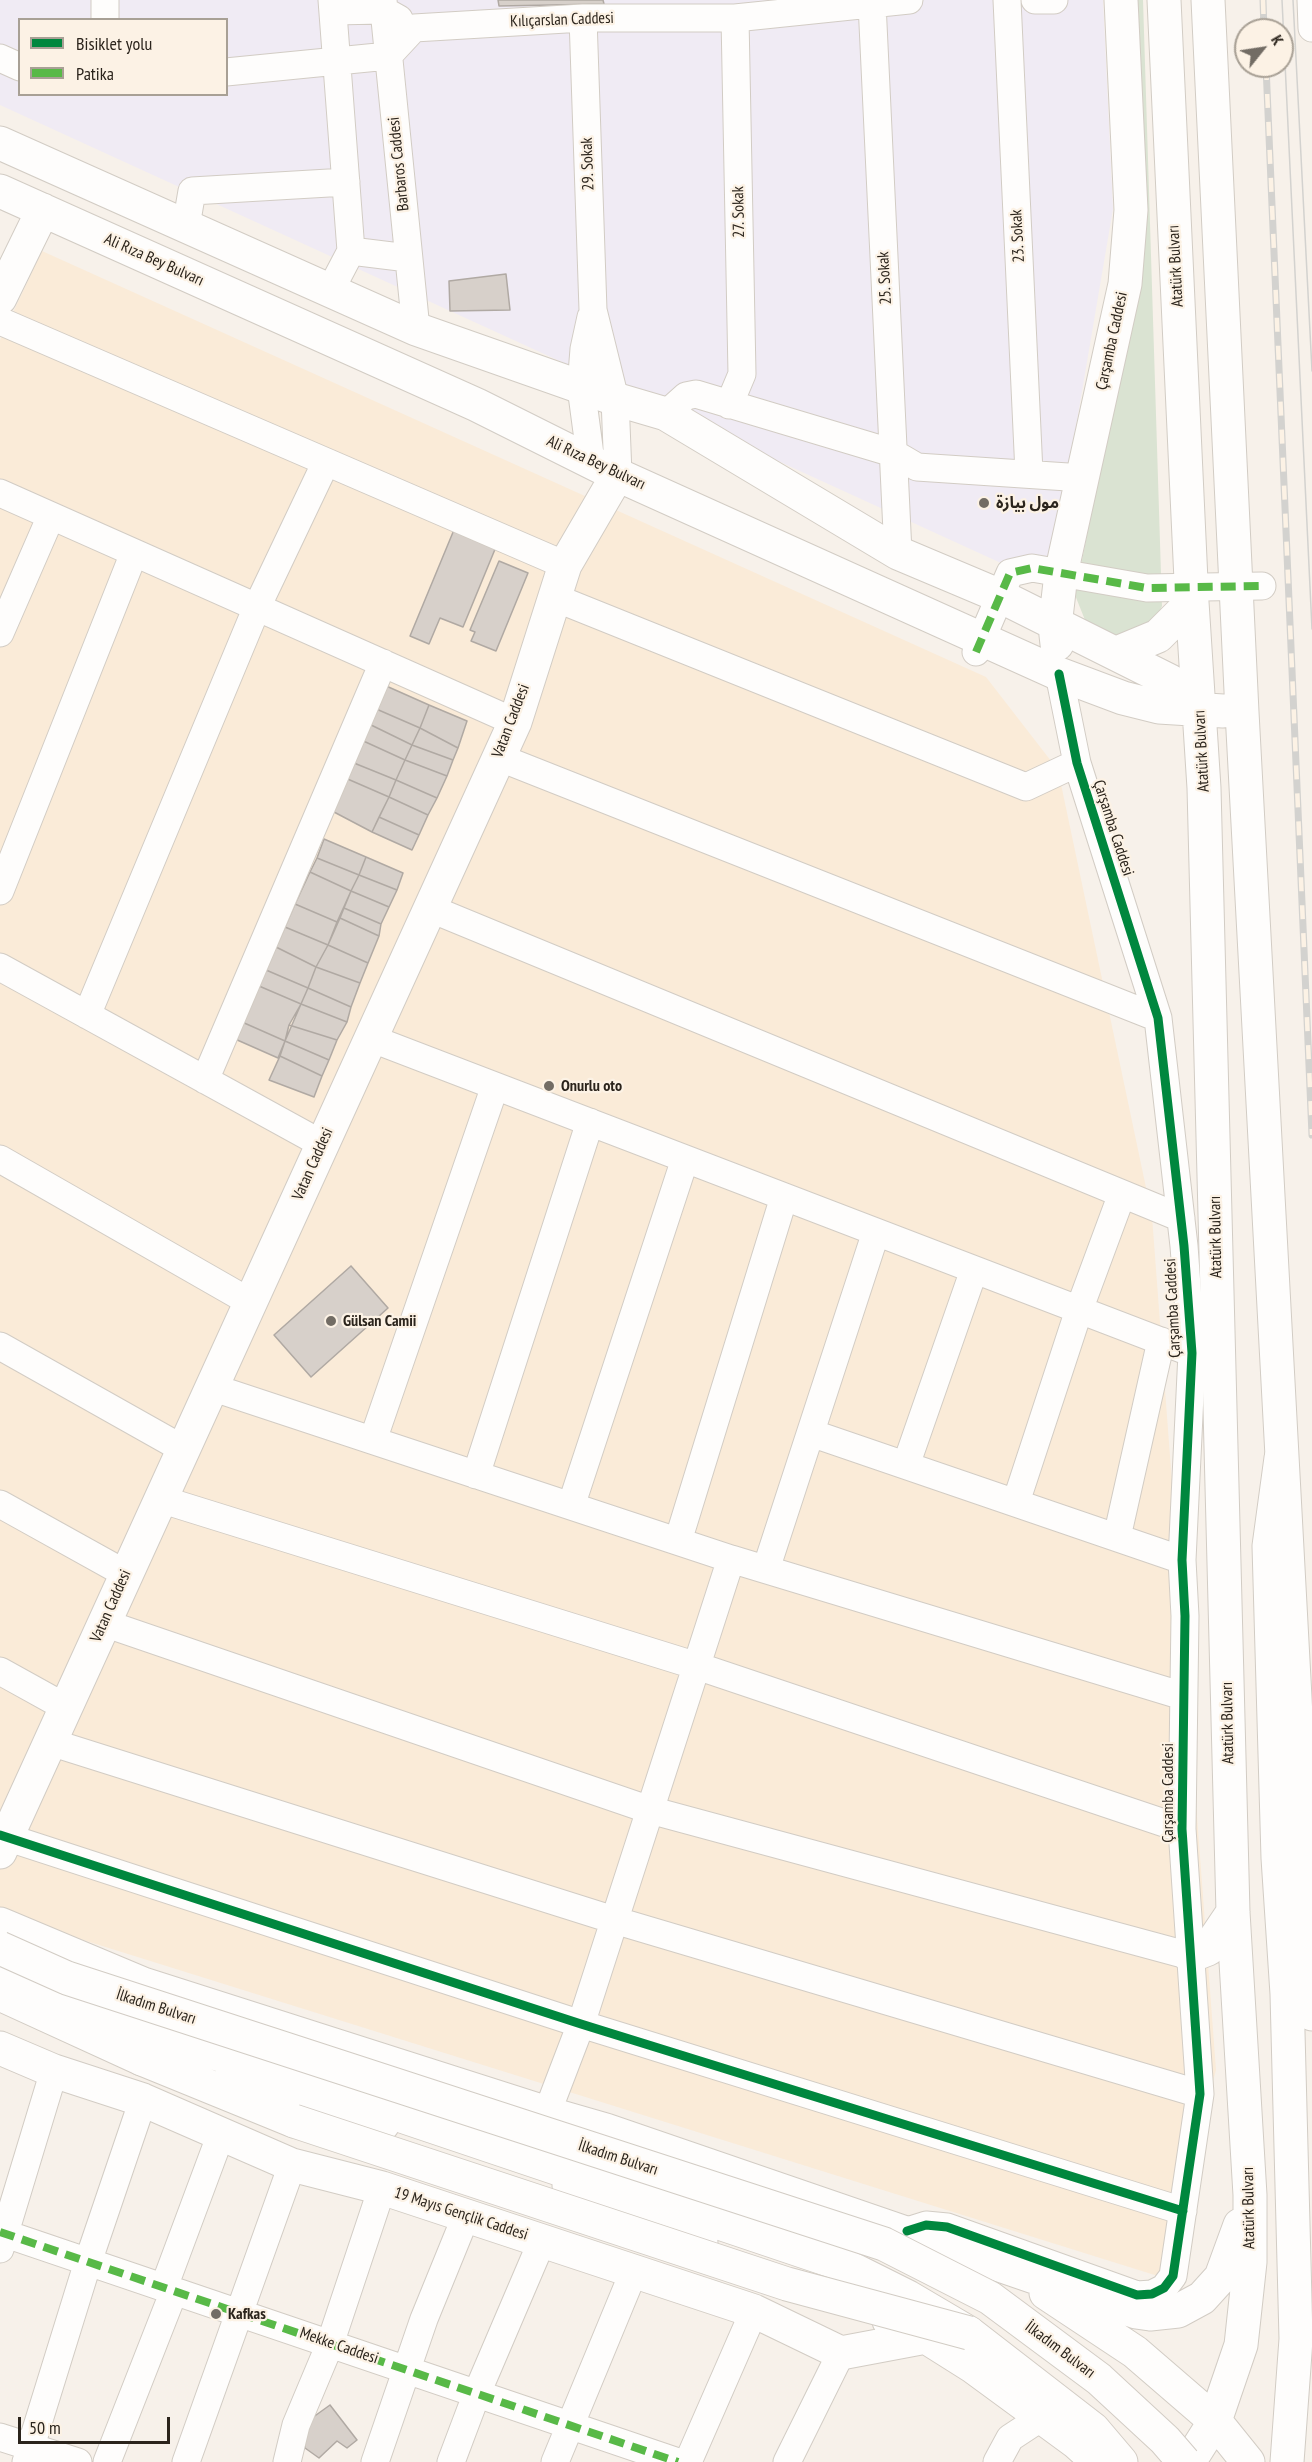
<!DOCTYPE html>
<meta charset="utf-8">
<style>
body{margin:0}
#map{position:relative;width:1312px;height:2462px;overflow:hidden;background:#f7f1ea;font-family:"PT Sans Narrow",sans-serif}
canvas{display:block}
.legend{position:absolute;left:18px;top:18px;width:210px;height:78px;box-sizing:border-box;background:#fcf2e5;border:2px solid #a8a095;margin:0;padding:8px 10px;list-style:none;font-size:18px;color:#2b241c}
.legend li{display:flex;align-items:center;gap:12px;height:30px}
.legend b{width:30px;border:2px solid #a8a095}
.north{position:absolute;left:1234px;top:18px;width:60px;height:60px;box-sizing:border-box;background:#fcf2e5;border:2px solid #a8a095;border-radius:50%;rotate:60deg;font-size:16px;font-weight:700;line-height:24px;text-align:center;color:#2b241c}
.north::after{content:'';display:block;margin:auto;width:21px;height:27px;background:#726c64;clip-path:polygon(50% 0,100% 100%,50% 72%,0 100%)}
.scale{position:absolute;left:18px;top:2417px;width:152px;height:27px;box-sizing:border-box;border:3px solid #2b241c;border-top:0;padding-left:8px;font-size:18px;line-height:21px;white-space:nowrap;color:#2b241c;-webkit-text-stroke:4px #fcf2e5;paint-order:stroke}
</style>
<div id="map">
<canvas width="1312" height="2462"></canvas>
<ul class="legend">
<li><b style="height:8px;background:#00873e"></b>Bisiklet yolu</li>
<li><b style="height:8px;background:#58b947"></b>Patika</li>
</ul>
<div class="north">K</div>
<div class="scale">50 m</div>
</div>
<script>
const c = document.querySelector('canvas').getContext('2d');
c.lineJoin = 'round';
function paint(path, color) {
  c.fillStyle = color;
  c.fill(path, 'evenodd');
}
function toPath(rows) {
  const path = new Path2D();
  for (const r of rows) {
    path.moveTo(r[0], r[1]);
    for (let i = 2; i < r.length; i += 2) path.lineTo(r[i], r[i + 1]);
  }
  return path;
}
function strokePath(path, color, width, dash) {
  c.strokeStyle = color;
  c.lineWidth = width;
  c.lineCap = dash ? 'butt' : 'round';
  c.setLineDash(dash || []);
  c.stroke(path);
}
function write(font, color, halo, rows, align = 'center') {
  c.font = font + ' "PT Sans Narrow","Noto Sans Arabic",sans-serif';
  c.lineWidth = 4.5;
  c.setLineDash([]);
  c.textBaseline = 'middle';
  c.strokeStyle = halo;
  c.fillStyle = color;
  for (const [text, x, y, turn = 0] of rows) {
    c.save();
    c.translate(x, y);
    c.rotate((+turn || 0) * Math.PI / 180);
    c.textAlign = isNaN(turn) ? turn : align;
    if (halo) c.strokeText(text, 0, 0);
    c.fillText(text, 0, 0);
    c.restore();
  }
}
const commercial = toPath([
 [0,0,1103,0,1113,209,1049,585,0,105],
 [20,20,226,20,226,94,20,94]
]);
const built = toPath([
 [42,251,986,677,1058,770,1152,1216,1216,2070,1161,2277,0,1914,0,340]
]);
const green = toPath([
 [1132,0,1143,0,1162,606,1155,622,1120,637,1087,625,1075,595,1142,261]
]);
const building = toPath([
 [498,0,603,0,604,4,499,6,498,0],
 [506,274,510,310,450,311,449,281,506,274],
 [456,525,498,542,463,627,440,618,429,644,410,636,456,525],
 [499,561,528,573,496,651,471,641,475,632,470,630,499,561],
 [384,685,429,705,420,728,374,708,384,685],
 [429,705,467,721,458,748,420,728,429,705],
 [374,708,420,728,412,745,367,723,374,708],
 [367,723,412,745,405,760,359,739,367,723],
 [420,728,458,748,453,760,412,745,420,728],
 [359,739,405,760,396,780,349,761,359,739],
 [412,745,453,760,447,776,405,760,412,745],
 [405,760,447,776,437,798,396,780,405,760],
 [349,761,396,780,389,797,343,777,349,761],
 [343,777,389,797,372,832,334,812,343,777],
 [396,780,437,798,428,815,389,797,396,780],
 [389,797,428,815,419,835,379,817,389,797],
 [379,817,419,835,412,850,372,832,379,817],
 [324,839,366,857,359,875,317,858,324,839],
 [366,857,403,873,397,890,359,875,366,857],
 [317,858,359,875,351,891,310,872,317,858],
 [310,872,351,891,337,922,295,904,310,872],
 [359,875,397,890,389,907,351,891,359,875],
 [351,891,389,907,381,924,344,908,351,891],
 [295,904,337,922,328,945,285,927,295,904],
 [344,908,381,924,379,936,340,918,344,908],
 [340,918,379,936,368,963,328,945,340,918],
 [285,927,328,945,316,967,276,947,285,927],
 [328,945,368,963,360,983,316,967,328,945],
 [276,947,316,967,308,988,266,970,276,947],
 [316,967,360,983,351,1007,308,988,316,967],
 [266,970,308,988,301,1004,259,986,266,970],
 [259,986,301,1004,285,1041,242,1022,259,986],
 [308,988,351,1007,347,1022,301,1004,308,988],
 [301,1004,347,1022,337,1040,289,1025,301,1004],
 [242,1022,285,1041,278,1058,235,1039,242,1022],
 [289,1025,337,1040,329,1060,285,1041,289,1025],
 [285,1041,329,1060,322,1076,280,1056,285,1041],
 [280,1056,322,1076,314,1097,269,1080,280,1056],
 [351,1266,388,1308,311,1377,274,1335,351,1266],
 [330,2405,357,2440,347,2448,337,2441,319,2458,305,2448,305,2423,330,2405]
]);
const minor = toPath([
 [105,0,105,20],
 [383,0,416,329],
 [1007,0,1029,473],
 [1035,0,1054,0],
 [1311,0,1312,28],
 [872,3,898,553],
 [334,11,383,10,399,19],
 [583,18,593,310,615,399,618,474],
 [0,58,20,67],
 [226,72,388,56,414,28,583,18,735,18,909,0],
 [186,226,192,191,346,182],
 [351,251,408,258],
 [330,291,351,251,332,0],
 [591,317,584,349,581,387,591,462],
 [0,321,565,565],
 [729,405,742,374,735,18],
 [666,414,686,396,696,394,893,453,917,467,1083,478],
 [0,493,515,722],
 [553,597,1026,787,1077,763],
 [0,633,51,516],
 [976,652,1010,573,1032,568,1147,588,1262,586],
 [498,757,1158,1018],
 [0,891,134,553],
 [429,908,1181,1218],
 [0,967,322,1144],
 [87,1015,257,607,326,462],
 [370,1038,1192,1353],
 [205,1080,383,663],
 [0,1159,250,1302],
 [0,1346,183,1449],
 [211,1387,731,1559,1183,1696],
 [811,1433,1182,1560],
 [373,1440,495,1086],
 [906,1465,974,1270],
 [476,1475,590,1122],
 [160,1499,697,1666,1182,1829],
 [1016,1502,1079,1310,1122,1194],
 [0,1504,126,1574],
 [571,1506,685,1159],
 [1117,1537,1161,1341],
 [678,1541,784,1197],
 [766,1569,876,1232],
 [104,1623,650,1810,1190,1956],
 [0,1671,65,1707],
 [50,1742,614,1920,1200,2094],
 [0,1835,581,2024,1183,2211],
 [547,2113,581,2024,731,1559],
 [907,2231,926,2225,947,2227,1137,2295,1152,2294,1164,2288,1173,2276,1200,2094,1182,1829,1185,1616,1182,1560,1192,1353,1184,1246,1158,1018,1077,763,1059,674],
 [0,2232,678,2462],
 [0,2249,54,2071],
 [164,2287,221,2134],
 [0,2437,78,2462],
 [26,2462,88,2262,143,2100],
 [107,2462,174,2291],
 [186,2462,292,2165],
 [287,2462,296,2425,330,2344,382,2188],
 [375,2462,424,2319,466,2216],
 [451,2462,477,2393,542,2241],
 [555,2462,634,2271],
 [688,2462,754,2311],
 [787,2462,841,2353],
 [997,2462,1010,2438,1042,2417]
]);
const major = toPath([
 [1164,0,1192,602,1204,788,1233,1912,1250,2195,1250,2262,1241,2345,1215,2421,1189,2462],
 [1208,0,1242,712,1312,2014],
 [0,143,416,329,615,399,666,414,898,553,1000,596,1170,681,1200,709],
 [0,191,477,405,609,471,1059,674,1123,698,1159,707,1223,711],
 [0,298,43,210],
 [1057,644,1055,626,1061,574,1125,284,1131,210,1121,0],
 [1117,653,1158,636,1192,602],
 [0,1852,515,722,565,565,618,474],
 [0,1924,143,1984,547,2113,606,2130,1136,2312,1150,2314,1178,2311,1202,2298,1221,2277,1240,2225],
 [1190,1956,1208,1949,1233,1912],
 [0,1994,142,2059,169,2066],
 [0,2048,54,2071,143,2100,292,2165,382,2188,754,2311,841,2353,926,2337],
 [228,2082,383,2124],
 [569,2186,701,2242],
 [1046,2293,1135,2352,1215,2421,1248,2462],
 [889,2321,926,2337,972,2366,1077,2443,1098,2462]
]);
const highway = toPath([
 [1281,1458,1269,1546,1278,1858,1287,1994,1296,2339,1287,2462],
 [0,1972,69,2004,844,2265,908,2297,969,2333,1093,2429,1121,2462],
 [142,2059,294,2121]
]);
const tram = toPath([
 [1282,0,1312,629],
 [1293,0,1312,371]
]);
const rail = toPath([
 [1263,0,1264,30],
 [1266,66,1312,1135]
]);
const highwayBridge = toPath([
 [0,1948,67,1978,884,2244,990,2298,1099,2379,1165,2440,1184,2462],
 [294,2121,787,2284,969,2333]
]);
const quiet = toPath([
 [976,652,1010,573,1032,568,1147,588,1262,586],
 [0,2232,678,2462]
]);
const cycleway = toPath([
 [0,1835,581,2024,1183,2211],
 [907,2231,926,2225,947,2227,1137,2295,1152,2294,1164,2288,1173,2276,1200,2094,1182,1829,1185,1616,1182,1560,1192,1353,1184,1246,1158,1018,1077,763,1059,674]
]);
const markers = [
 [984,503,6,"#726c64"],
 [549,1086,6,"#726c64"],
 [331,1321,6,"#726c64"],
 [216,2314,6,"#726c64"]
];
const streetNames = [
 ["Kılıçarslan Caddesi",562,20,-2],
 ["Barbaros Caddesi",399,164,-96],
 ["29. Sokak",588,164,-92],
 ["27. Sokak",739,212,-91],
 ["23. Sokak",1018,236,-93],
 ["Ali Rıza Bey Bulvarı",154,260,24],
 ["Atatürk Bulvarı",1176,266,-93],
 ["25. Sokak",885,278,-93],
 ["Çarşamba Caddesi",1112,341,-78],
 ["Ali Rıza Bey Bulvarı",596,463,25],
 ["Vatan Caddesi",511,721,-69],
 ["Atatürk Bulvarı",1202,751,-93],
 ["Çarşamba Caddesi",1113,828,72],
 ["Vatan Caddesi",313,1164,-66],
 ["Atatürk Bulvarı",1216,1237,-91],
 ["Çarşamba Caddesi",1173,1308,-93],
 ["Vatan Caddesi",111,1606,-66],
 ["Atatürk Bulvarı",1228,1723,-91],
 ["Çarşamba Caddesi",1168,1793,-90],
 ["İlkadım Bulvarı",156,2007,18],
 ["İlkadım Bulvarı",618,2158,18],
 ["Atatürk Bulvarı",1249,2208,-91],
 ["19 Mayıs Gençlik Caddesi",461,2214,18],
 ["Mekke Caddesi",339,2346,19],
 ["İlkadım Bulvarı",1060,2350,37]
];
const poiNames = [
 ["مول بيازة",996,503],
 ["Onurlu oto",561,1086],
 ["Gülsan Camii",343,1321],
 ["Kafkas",228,2314]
];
paint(commercial, '#f0ebf4');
paint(built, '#faebd8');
paint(green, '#dae3d2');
paint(building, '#d7d0ca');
strokePath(building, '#b0a9a3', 1.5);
strokePath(minor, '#d2ccc4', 29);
strokePath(major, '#d2ccc4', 35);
strokePath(highway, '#d2ccc4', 35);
strokePath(minor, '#fefdfc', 27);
strokePath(major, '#fefdfc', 33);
strokePath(highway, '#fefdfc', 33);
strokePath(tram, '#d3d2cf', 1.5);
strokePath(rail, '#d3d2cf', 7);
strokePath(rail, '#fcf2e5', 4.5, [14]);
strokePath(highwayBridge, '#d2ccc4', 35, []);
strokePath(highwayBridge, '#fefdfc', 33);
strokePath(quiet, '#58b947', 8, [15, 8]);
strokePath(cycleway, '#00873e', 9);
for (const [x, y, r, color] of markers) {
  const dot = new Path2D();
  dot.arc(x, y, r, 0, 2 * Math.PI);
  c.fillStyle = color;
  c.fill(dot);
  strokePath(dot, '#fcf2e5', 2);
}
write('16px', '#2b241c', '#fcf2e5', streetNames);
write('bold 16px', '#2b241c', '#fcf2e5', poiNames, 'left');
</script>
